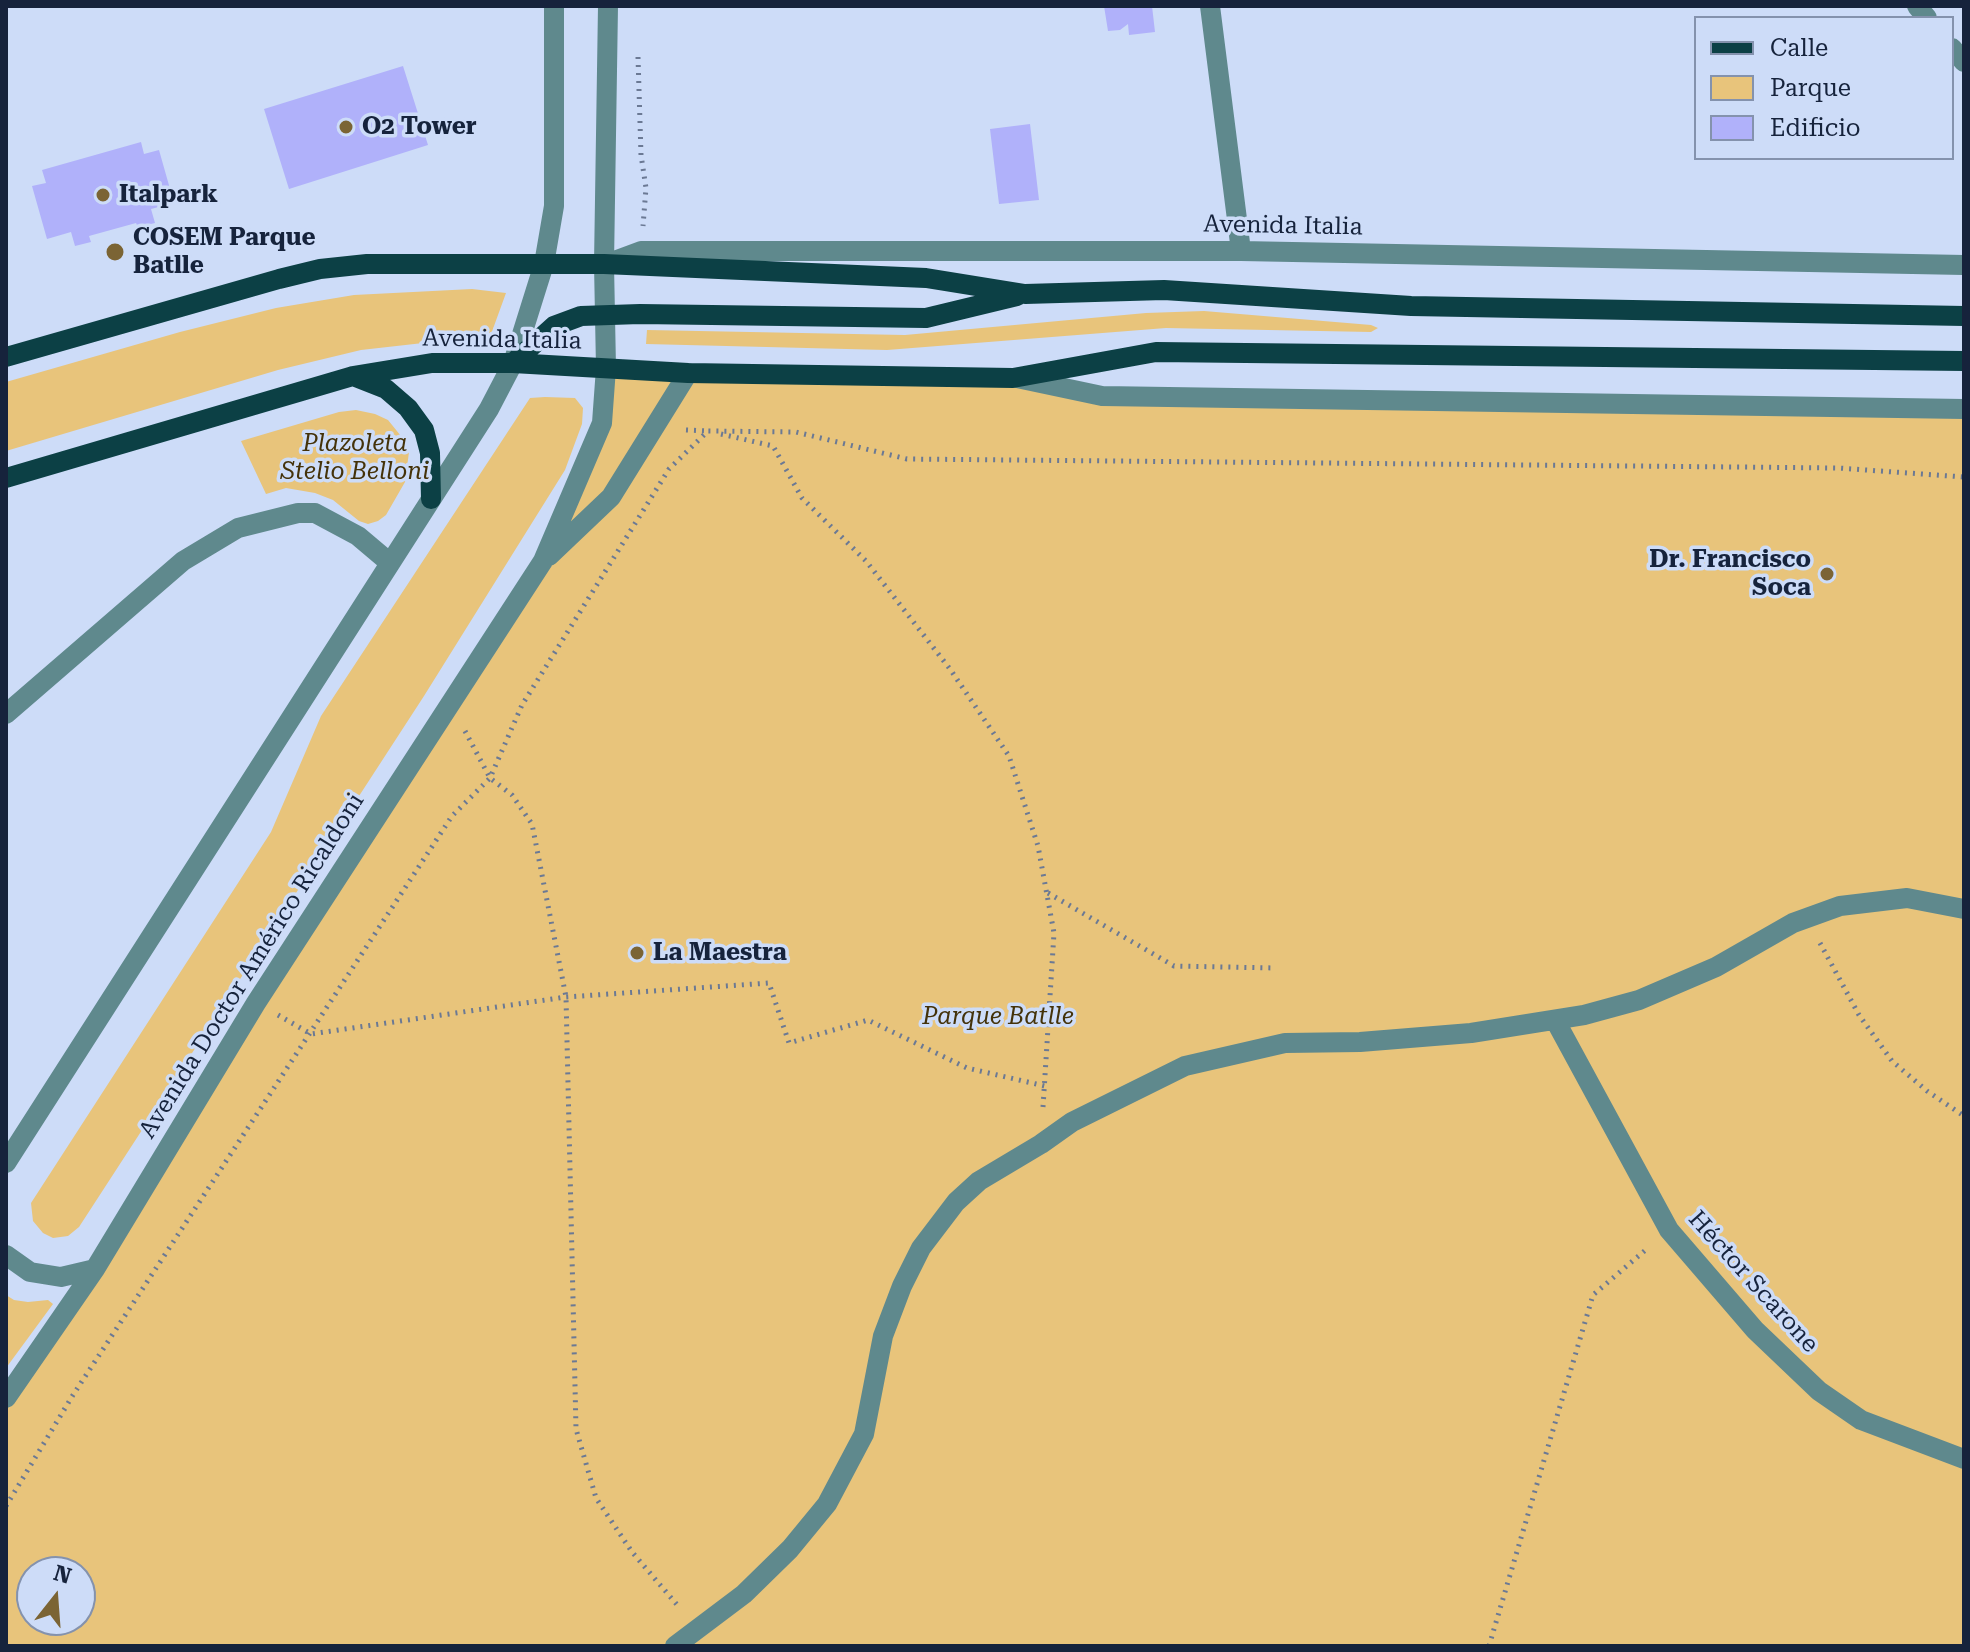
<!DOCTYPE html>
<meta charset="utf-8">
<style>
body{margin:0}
#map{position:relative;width:1970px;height:1652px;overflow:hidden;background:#cddcf8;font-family:"Roboto Serif",serif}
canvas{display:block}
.frame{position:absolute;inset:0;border:8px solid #16233c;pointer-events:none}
.legend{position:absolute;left:1694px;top:16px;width:260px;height:144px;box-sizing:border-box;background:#cddcf8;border:2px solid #8492ad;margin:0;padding:10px 14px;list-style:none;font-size:24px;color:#16233c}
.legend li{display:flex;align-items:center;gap:16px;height:40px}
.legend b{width:40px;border:2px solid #8492ad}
.north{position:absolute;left:16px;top:1556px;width:80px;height:80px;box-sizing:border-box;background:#cddcf8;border:2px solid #8492ad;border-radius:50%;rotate:17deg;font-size:22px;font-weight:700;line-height:32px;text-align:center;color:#16233c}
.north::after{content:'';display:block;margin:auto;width:28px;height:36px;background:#7b6434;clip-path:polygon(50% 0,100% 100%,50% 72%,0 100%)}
</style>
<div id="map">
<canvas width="1970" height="1652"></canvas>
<div class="frame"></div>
<ul class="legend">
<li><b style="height:10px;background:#0c4045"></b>Calle</li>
<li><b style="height:22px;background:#e8c47b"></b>Parque</li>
<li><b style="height:22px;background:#b0b1fa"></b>Edificio</li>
</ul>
<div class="north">N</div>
</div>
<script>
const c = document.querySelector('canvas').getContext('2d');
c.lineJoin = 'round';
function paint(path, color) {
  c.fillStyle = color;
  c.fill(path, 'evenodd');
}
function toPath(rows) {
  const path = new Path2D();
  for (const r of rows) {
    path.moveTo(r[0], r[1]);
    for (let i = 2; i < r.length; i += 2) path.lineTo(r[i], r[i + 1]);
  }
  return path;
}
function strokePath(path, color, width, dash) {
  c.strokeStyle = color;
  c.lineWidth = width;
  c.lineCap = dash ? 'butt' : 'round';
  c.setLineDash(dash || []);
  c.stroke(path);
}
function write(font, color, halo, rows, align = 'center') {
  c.font = font + ' "Roboto Serif",serif';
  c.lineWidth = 7;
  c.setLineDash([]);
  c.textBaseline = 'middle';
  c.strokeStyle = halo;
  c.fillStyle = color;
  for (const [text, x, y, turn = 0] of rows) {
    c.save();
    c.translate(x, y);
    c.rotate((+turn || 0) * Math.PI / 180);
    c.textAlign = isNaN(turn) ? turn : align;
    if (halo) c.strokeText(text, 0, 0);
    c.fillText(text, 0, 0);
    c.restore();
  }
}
const green = toPath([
 [472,289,506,293,490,337,484,341,432,342,361,350,278,370,6,451,6,382,180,332,276,308,354,295],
 [1204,311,1371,325,1378,328,1371,332,1166,328,887,350,646,344,647,330,905,335,1146,313],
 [606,368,912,377,1102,396,1964,409,1964,1646,6,1646,6,1398,543,561,602,424],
 [32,1572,80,1572,80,1620,32,1620],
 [545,397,575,398,583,408,582,424,565,470,424,696,79,1227,68,1236,53,1238,43,1233,33,1221,31,1203,271,832,321,716,530,398],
 [356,410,375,414,388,420,405,441,409,452,405,482,386,515,378,521,368,524,359,521,333,500,315,493,286,488,266,494,241,441,339,412],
 [6,1295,14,1300,28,1302,48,1300,53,1304,6,1368]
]);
const building = toPath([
 [1104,6,1152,6,1155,32,1129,35,1128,24,1120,30,1108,31],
 [403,66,428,145,289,189,264,109],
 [1030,124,1039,200,999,204,990,129],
 [141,142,144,154,159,150,174,203,151,209,155,223,138,227,136,223,89,236,91,242,75,246,71,232,47,239,32,186,46,183,42,170]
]);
const path = toPath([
 [638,57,641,155,646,188,643,226],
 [686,430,708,431],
 [721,434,773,446,802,498,866,561,950,669,1009,756,1038,846,1054,933,1043,1107],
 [465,731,490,778,512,795,532,824,566,997,576,1429,596,1498,632,1552,679,1607],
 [1048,893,1174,966,1275,968],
 [1820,943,1859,1015,1892,1061,1927,1091,1964,1116],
 [278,1015,311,1034,566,997,769,983,789,1043,868,1020,967,1068,1045,1086],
 [6,1506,73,1395,452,816,490,778,522,705,669,469,708,431,796,432,907,459,1838,468,1964,477],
 [1489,1646,1593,1295,1649,1247]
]);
const minor = toPath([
 [1210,6,1241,251],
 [1917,6,1927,18],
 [1952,48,1964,62],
 [606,264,641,251,1241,251,1964,265],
 [1017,378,1102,396,1964,409],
 [549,556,611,497,688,373],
 [6,714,183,561,238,528,298,513,315,513,358,536,390,563],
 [1555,1020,1669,1230,1755,1330,1819,1391,1861,1420,1964,1459],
 [6,1163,489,409,513,363,544,264,554,206,554,6],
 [6,1255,30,1272,61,1277,95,1269],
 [6,1398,95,1269,256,1003,543,561,602,423,606,368,604,264,608,6],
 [675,1646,744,1594,790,1549,827,1504,864,1434,883,1336,902,1286,921,1248,956,1202,979,1181,1041,1144,1072,1122,1185,1066,1285,1043,1360,1042,1471,1033,1584,1015,1639,1000,1716,967,1793,923,1840,906,1907,898,1964,909]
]);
const major = toPath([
 [6,357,279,279,320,269,367,264,604,264,926,278,1025,294,1164,290,1411,306,1964,316],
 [513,363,554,326,581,316,640,314,926,318,1017,296],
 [353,376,386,389,408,408,424,430,430,453,431,499],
 [6,478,353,376,432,363,513,363,688,373,1013,378,1156,352,1964,361]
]);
const markers = [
 [346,127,8,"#7b6434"],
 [103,195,8,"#7b6434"],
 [115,252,10,"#7b6434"],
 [1827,574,8,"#7b6434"],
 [637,953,8,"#7b6434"]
];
const poiNames = [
 ["O2 Tower",362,127],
 ["Italpark",119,195],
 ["COSEM Parque",133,238],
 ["Batlle",133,266],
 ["Dr. Francisco",1811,560,"right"],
 ["Soca",1811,588,"right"],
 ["La Maestra",653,953]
];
const streetNames = [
 ["Avenida Italia",1283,226,1],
 ["Avenida Italia",502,340,1],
 ["Avenida Doctor Américo Ricaldoni",252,966,-58],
 ["Héctor Scarone",1753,1282,48]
];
const parkNames = [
 ["Plazoleta",355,444],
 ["Stelio Belloni",355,472],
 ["Parque Batlle",998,1017]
];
paint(green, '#e8c47b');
paint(building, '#b0b1fa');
strokePath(path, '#6b7994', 5, [2, 6]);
strokePath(minor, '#5f898d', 20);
strokePath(major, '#0c4045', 20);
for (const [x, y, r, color] of markers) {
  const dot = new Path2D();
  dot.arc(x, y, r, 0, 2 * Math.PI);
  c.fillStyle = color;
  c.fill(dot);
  strokePath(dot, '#cddcf8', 3);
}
write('bold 24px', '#16233c', '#cddcf8', poiNames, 'left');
write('24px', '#16233c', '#cddcf8', streetNames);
write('italic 24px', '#443209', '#cddcf8', parkNames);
</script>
